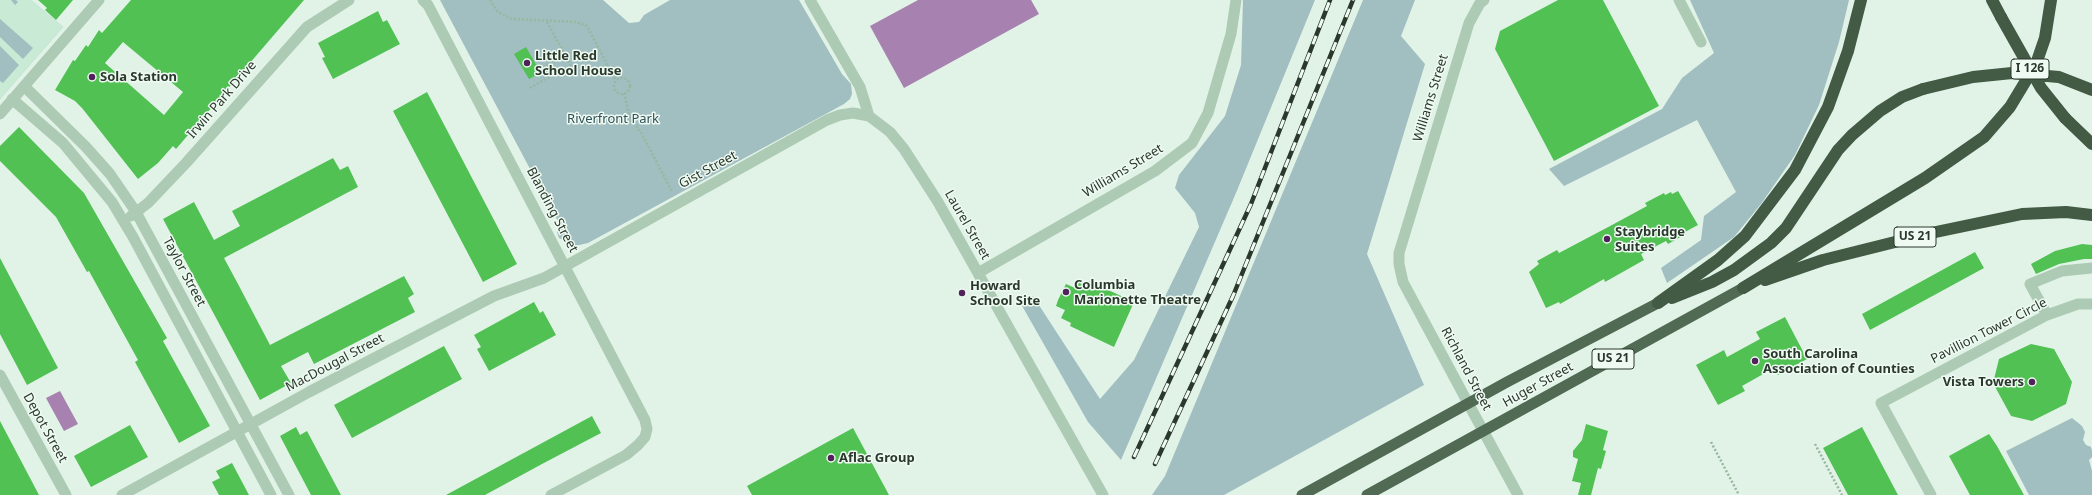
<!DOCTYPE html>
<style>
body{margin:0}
canvas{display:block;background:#e1f3e7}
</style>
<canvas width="2092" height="495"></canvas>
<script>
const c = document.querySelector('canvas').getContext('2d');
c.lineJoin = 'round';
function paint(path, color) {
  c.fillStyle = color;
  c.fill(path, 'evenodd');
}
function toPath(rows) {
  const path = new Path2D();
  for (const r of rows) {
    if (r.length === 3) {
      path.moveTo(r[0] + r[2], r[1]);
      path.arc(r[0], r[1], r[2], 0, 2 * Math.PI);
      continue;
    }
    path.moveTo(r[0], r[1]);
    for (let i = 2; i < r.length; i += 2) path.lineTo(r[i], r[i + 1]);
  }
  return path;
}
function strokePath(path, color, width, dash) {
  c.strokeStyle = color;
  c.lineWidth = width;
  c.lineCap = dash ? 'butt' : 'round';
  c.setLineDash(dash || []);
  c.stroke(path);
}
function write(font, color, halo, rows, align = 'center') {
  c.font = font + ' "Noto Sans",sans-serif';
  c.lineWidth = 3;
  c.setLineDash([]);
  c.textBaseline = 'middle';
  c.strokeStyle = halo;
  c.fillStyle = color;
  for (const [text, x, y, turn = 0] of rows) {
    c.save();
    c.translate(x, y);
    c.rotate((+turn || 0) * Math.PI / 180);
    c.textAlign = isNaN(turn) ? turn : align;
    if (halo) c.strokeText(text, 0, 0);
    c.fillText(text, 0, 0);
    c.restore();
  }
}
const green = toPath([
 [0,0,31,0,63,27,0,99],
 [440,0,603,0,629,23,639,22,644,15,670,0,799,0,842,74,851,84,852,94,850,99,844,104,588,243,575,246,559,238,557,232,561,227],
 [1243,0,1315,0,1236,193,1121,460,1088,422,1021,304,1033,296,1100,399,1134,360,1199,227,1195,213,1175,188,1179,175,1225,116,1241,65],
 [1363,0,1415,0,1401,36,1425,64,1367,254,1424,385,1224,495,1152,495,1165,476],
 [1690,0,1849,0,1839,42,1819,105,1795,155,1761,204,1734,237,1667,283,1661,268,1701,240,1704,216,1736,192,1697,120,1564,186,1549,169,1662,109,1682,78,1714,53],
 [2072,418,2082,426,2085,432,2083,440,2086,445,2091,447,2092,451,2092,457,2089,460,2092,471,2092,495,2029,495,2006,451]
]);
const plaza = toPath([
 [0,0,11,0,15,5,18,2,16,0,31,0,63,27,0,99,0,81,3,83,19,65,0,46,0,37,23,59,33,48,0,19]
]);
const water = toPath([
 [918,0,1031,0,1039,14,904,88,870,26],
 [60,391,78,424,64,431,46,398]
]);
const building = toPath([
 [38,0,73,0,56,20,45,10,47,8],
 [131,0,304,0,176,149,173,146,158,163,138,179,82,108,75,101,55,90,73,60,75,61,86,45,88,47,99,30,102,33],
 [123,42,183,92,164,115,105,63],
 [1558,0,1603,0,1659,106,1554,161,1495,49,1500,31],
 [378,11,383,22,387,20,400,44,333,79,322,58,325,57,318,43],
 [526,47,541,73,529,79,514,54],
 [427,92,517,264,483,282,393,111],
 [19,127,84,193,167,338,163,341,210,426,179,443,135,362,138,360,89,271,87,272,56,217,0,161,0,146],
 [333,158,340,170,348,166,358,187,224,258,238,284,270,345,404,276,414,294,408,298,415,312,314,364,308,352,281,366,291,383,260,400,163,219,194,202,214,240,240,226,232,211],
 [1678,191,1698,225,1685,232,1686,234,1668,244,1666,241,1641,254,1644,260,1605,282,1604,279,1560,304,1559,302,1546,308,1529,272,1539,264,1537,261,1557,250,1559,253,1612,225,1647,206,1645,203,1664,193,1665,195,1671,192,1672,194],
 [2082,244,2092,245,2092,259,2084,259,2059,264,2036,274,2031,264,2055,251],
 [1975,252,1984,268,1870,330,1862,314],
 [0,258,58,368,27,385,0,334],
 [1079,279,1087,284,1089,281,1134,302,1114,347,1070,326,1071,323,1061,318,1065,310,1056,306,1058,300,1066,284,1075,288],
 [534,302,540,313,543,311,556,335,489,371,477,349,481,347,474,335],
 [1785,317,1807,359,1778,375,1774,368,1742,386,1745,391,1718,405,1696,365,1724,350,1727,357,1760,339,1756,332],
 [2031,344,2054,349,2072,382,2066,404,2032,421,2011,416,1993,383,1999,359],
 [444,346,462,379,352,438,334,405],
 [592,416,601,433,542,464,485,495,446,495],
 [0,421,39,495,0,495],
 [1586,424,1608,431,1603,450,1606,451,1601,469,1598,468,1591,495,1578,495,1581,483,1572,481,1578,459,1573,457,1573,451,1582,440],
 [130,425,148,457,91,487,74,456],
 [296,427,300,435,307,431,341,495,311,495,280,436],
 [1862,427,1898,495,1848,495,1823,448],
 [853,428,889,495,752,495,747,486],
 [1989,434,1997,446,2024,495,1970,495,1949,456],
 [232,463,249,495,219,495,212,482,220,478,216,471]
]);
const path = toPath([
 [490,0,498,12,512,19,576,22,587,26,616,81],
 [547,22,576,75],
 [622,86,8],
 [530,88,549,77,544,67,566,56],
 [624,93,630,119,641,132,672,192],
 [1711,442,1739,495],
 [1815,444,1842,495]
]);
const minor = toPath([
 [423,0,428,5,645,420,647,429,645,437,638,445,626,455,551,495],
 [810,0,860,87,869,116],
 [1679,0,1701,42],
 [24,86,86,147,110,174,136,212,289,495],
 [12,99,63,143,112,202,133,237,271,495],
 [0,114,99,0],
 [131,216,148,203,186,163,307,27,349,0],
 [978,273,1155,171,1192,143,1208,113,1231,34,1236,0],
 [2047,315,2030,284,2062,271,2092,268],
 [0,375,66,495],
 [1468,403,1403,282,1399,264,1399,253,1469,23,1480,3,1484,0],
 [122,495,309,392,494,296,544,278,827,120,840,115,853,113,869,116,890,132,904,149,938,202,992,298],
 [1931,495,1881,403,2047,315,2078,304,2092,304]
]);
const tertiary = toPath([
 [992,298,1103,495],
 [1468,403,1518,495]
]);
const trunk = toPath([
 [1302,495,1507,382,1658,303],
 [1367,495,1743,288]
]);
const motorway = toPath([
 [1992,0,2001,17],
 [2065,118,2092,144],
 [1765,280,1823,260,1931,233,2022,214,2066,212,2092,215],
 [1743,288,1925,178,1984,137,2010,107,2036,64,2045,38,2051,0],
 [1672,298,1712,282,1734,270,1771,243,1786,228,1838,150,1852,135,1880,111,1902,97,1923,89],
 [1658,303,1718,260,1745,236,1795,170,1828,107,1848,51,1861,0]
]);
const rail = toPath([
 [1134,457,1251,204,1330,0],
 [1155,464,1233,296,1353,0]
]);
const motorwayBridge = toPath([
 [2001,17,2041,88,2065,118],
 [1923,89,1973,77,2012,73,2059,77,2092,90]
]);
const markers = [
 [527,63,4,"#51225a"],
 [92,77,4,"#51225a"],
 [1607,239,4,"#51225a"],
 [1066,292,4,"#51225a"],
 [962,293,4,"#51225a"],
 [1755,361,4,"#51225a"],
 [2032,382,4,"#51225a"],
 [831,458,4,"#51225a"]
];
const shields = [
 [2030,69,38],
 [1915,237,42],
 [1613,359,42]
];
const shieldNames = [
 ["I 126",2030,69],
 ["US 21",1915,237],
 ["US 21",1613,359]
];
const poiNames = [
 ["Little Red",535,56],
 ["School House",535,71],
 ["Sola Station",100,77],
 ["Staybridge",1615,232],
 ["Suites",1615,247],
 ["Columbia",1074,285],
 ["Marionette Theatre",1074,300],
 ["Howard",970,286],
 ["School Site",970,301],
 ["South Carolina",1763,354],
 ["Association of Counties",1763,369],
 ["Vista Towers",2024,382,"right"],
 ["Aflac Group",839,458]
];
const streetNames = [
 ["Williams Street",1431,98,-73],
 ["Irwin Park Drive",222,100,-49],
 ["Gist Street",708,170,-29],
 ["Williams Street",1123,171,-31],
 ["Blanding Street",552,210,62],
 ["Laurel Street",967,225,60],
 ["Taylor Street",184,272,62],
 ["Pavillion Tower Circle",1989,331,-27],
 ["MacDougal Street",335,363,-28],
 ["Richland Street",1466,369,62],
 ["Huger Street",1538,385,-29],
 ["Depot Street",45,428,61]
];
const parkNames = [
 ["Riverfront Park",613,119]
];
paint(green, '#a1bec1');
paint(plaza, '#c9ead4');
paint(water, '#a781af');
paint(building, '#51c154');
strokePath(path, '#97b79e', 2.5, [2, 2]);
strokePath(minor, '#adcbb4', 11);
strokePath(tertiary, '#adcbb4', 11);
strokePath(trunk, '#506a53', 11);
strokePath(motorway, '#435a45', 12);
strokePath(rail, '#2b392d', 4.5);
strokePath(rail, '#eefaf2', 3, [9]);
strokePath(motorwayBridge, '#435a45', 12);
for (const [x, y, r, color] of markers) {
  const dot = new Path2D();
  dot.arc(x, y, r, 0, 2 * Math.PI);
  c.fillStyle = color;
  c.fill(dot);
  strokePath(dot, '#eefaf2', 1.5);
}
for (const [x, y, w] of shields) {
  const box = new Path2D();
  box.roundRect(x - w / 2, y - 10, w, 20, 3);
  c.fillStyle = '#eefaf2';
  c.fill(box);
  strokePath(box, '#2b392d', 1);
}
write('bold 12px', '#2b392d', null, shieldNames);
write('bold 13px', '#2b392d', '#eefaf2', poiNames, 'left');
write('13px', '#2b392d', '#eefaf2', streetNames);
write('13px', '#305157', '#eefaf2', parkNames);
</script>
